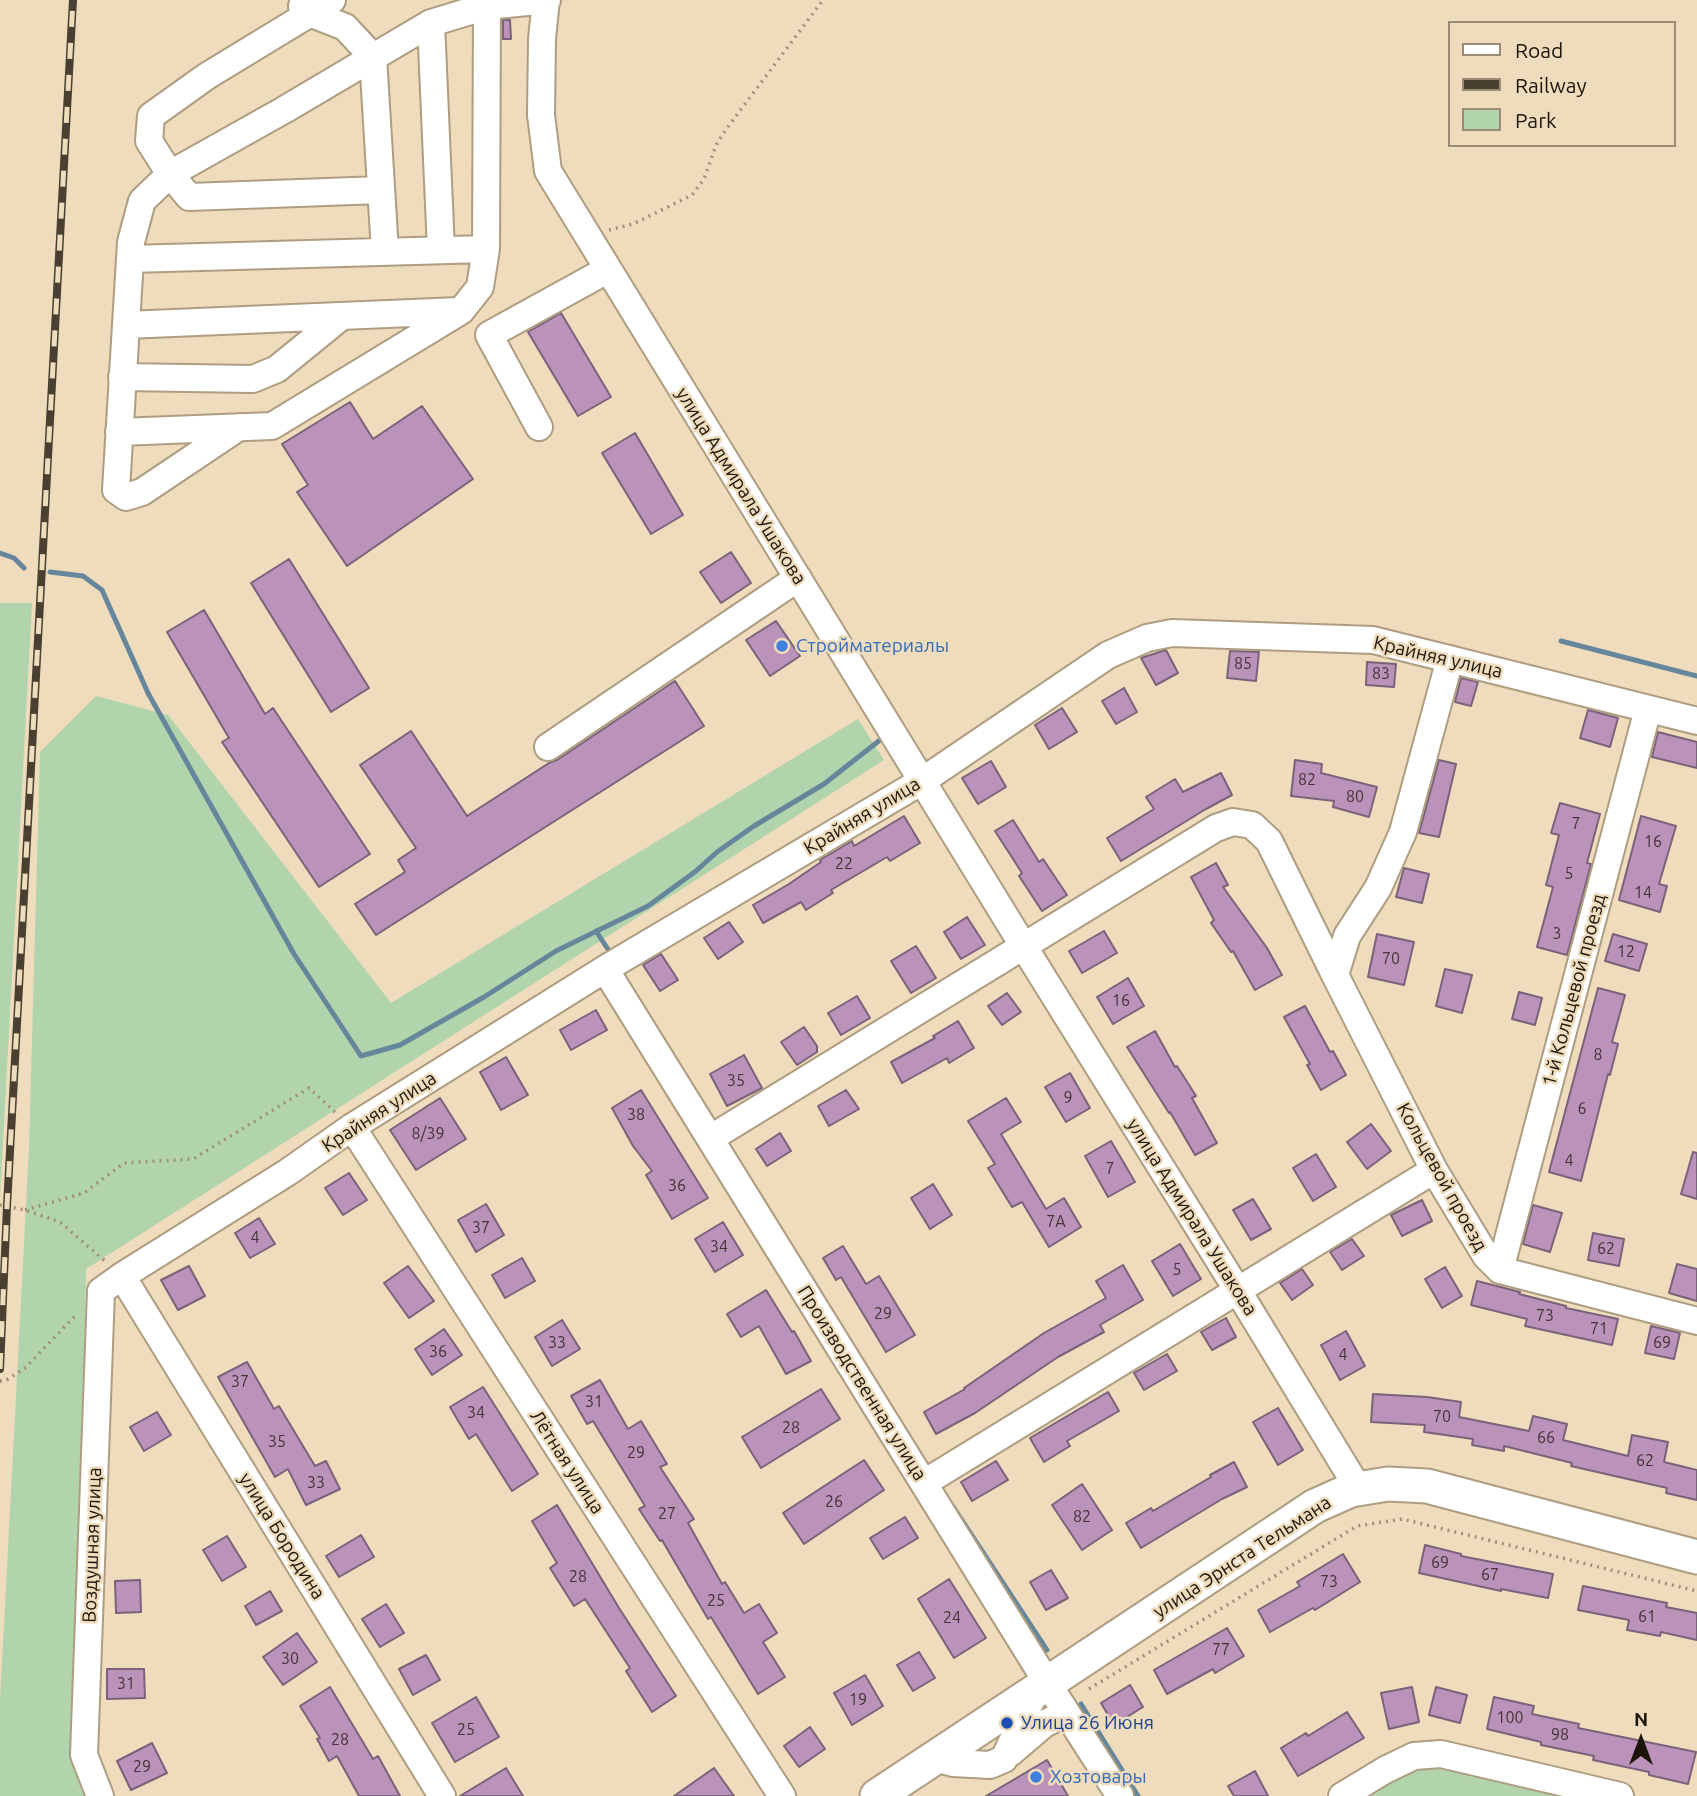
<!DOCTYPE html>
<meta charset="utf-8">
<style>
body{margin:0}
#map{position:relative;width:1697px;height:1796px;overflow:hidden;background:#eedcbd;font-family:Ubuntu,sans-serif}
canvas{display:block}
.legend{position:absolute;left:1448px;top:21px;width:228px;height:126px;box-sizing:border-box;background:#eedcbd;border:2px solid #9a8c75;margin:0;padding:9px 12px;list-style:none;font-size:21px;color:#1c150a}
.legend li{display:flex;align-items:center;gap:14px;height:35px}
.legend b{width:35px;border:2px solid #9a8c75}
.north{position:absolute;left:1606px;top:1705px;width:70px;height:70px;-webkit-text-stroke:5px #eedcbd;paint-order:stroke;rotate:0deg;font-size:19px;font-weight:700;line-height:28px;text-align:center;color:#1c150a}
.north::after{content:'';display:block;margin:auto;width:24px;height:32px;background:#1c150a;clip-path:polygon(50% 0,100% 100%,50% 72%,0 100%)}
</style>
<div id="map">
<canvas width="1697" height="1796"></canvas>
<ul class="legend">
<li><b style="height:9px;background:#fff"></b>Road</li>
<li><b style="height:9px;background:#494031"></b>Railway</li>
<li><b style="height:19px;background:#b1d4ac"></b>Park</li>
</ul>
<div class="north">N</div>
</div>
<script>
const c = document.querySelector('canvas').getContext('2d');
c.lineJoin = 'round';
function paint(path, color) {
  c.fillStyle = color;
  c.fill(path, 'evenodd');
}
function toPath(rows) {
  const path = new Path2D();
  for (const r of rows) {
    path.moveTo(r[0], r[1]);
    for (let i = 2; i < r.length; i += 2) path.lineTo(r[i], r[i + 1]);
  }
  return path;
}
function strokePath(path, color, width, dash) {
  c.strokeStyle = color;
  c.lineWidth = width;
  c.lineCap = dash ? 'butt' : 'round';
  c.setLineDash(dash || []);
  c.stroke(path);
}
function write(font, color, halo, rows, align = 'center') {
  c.font = font + ' Ubuntu,sans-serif';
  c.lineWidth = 5;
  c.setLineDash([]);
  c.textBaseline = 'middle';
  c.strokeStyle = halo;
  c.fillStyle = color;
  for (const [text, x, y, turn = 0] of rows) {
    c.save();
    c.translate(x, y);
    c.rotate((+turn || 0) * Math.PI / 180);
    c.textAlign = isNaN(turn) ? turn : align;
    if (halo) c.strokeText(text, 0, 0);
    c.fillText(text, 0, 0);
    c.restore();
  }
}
const green = toPath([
 [0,603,32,603,0,1198],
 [96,696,168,715,391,1003,858,719,884,760,86,1269,77,1765,93,1796,0,1796,0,1701,29,1148,40,752],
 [1436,1762,1574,1796,1354,1796,1391,1773]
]);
const stream = toPath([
 [0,553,14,558,24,568],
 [50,572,83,576,102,590,148,693,294,954,361,1056,400,1045,484,997,556,951,648,906,696,871,717,852,754,826,824,784,880,740],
 [1561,641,1697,676],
 [596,931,611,954],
 [954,1508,1047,1650],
 [1081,1704,1138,1796]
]);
const building = toPath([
 [503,20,510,20,511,39,503,39,503,20],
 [561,313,611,397,578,416,528,332,561,313],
 [350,402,373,439,422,406,473,479,347,566,297,492,308,485,282,444,350,402],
 [635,433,683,515,651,534,602,453,635,433],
 [731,552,751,583,721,603,700,572,731,552],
 [289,559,369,688,331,712,251,583,289,559],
 [204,610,265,714,273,708,370,854,319,887,222,742,229,738,167,632,204,610],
 [776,621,800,656,770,676,746,640,776,621],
 [1166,650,1178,673,1156,685,1141,658,1166,650],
 [1230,651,1259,652,1256,681,1227,678,1230,651],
 [1367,662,1396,664,1394,687,1366,685,1367,662],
 [1461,678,1478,682,1471,706,1455,702,1461,678],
 [675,681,704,726,376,935,355,904,405,872,398,860,416,848,360,765,411,731,467,816,549,763,557,760,675,681],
 [1124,688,1137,712,1116,724,1102,701,1124,688],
 [1062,708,1077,732,1049,749,1035,725,1062,708],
 [1588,710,1618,718,1610,747,1580,738,1588,710],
 [1658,732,1697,742,1697,768,1652,757,1658,732],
 [1295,760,1322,764,1321,773,1377,787,1369,817,1333,807,1334,801,1291,796,1295,760],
 [1439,760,1456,764,1439,837,1419,833,1439,760],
 [991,761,1006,787,978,804,962,778,991,761],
 [1221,773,1232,795,1206,809,1121,861,1107,838,1154,809,1146,797,1175,779,1183,792,1221,773],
 [1560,803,1600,814,1587,863,1591,864,1567,955,1537,947,1553,887,1546,885,1559,835,1551,833,1560,803],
 [904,816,920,843,890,861,887,857,831,890,833,893,806,910,801,902,763,923,753,905,789,884,821,862,820,860,852,841,854,846,904,816],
 [1641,816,1676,826,1659,884,1667,886,1660,912,1619,900,1641,816],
 [1013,820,1039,862,1043,859,1067,895,1042,911,1019,876,1022,873,995,831,1013,820],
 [1216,863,1228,885,1223,887,1267,948,1282,975,1255,990,1233,951,1231,952,1211,923,1214,920,1191,877,1216,863],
 [1404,868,1429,874,1422,903,1396,897,1404,868],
 [967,917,985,945,961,959,944,932,967,917],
 [729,922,743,942,718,959,704,938,729,922],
 [1104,931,1117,953,1082,973,1069,951,1104,931],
 [1377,934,1414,942,1404,985,1368,977,1377,934],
 [1613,934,1647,944,1639,971,1605,961,1613,934],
 [916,946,936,978,911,993,891,961,916,946],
 [661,954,678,980,660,991,643,965,661,954],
 [1445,969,1472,975,1462,1013,1436,1006,1445,969],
 [1128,978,1144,1006,1113,1024,1097,997,1128,978],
 [1598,988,1625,995,1612,1042,1618,1044,1610,1075,1608,1074,1581,1181,1549,1172,1598,988],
 [1519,992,1542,998,1535,1025,1512,1019,1519,992],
 [1007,993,1021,1012,1002,1025,988,1006,1007,993],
 [857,996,870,1018,841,1035,828,1013,857,996],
 [1305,1006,1330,1052,1333,1051,1346,1075,1321,1090,1307,1065,1310,1064,1284,1017,1305,1006],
 [596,1010,607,1030,571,1050,560,1030,596,1010],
 [958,1021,974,1048,949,1063,947,1058,902,1083,891,1062,935,1038,933,1036,958,1021],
 [804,1027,817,1046,817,1052,797,1065,781,1042,804,1027],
 [1155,1031,1175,1067,1177,1066,1196,1096,1192,1098,1217,1143,1195,1155,1170,1112,1169,1113,1127,1047,1155,1031],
 [744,1055,762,1088,727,1106,710,1074,744,1055],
 [506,1057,528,1095,501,1110,480,1072,506,1057],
 [1070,1073,1090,1108,1066,1122,1045,1087,1070,1073],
 [641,1090,708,1198,672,1219,646,1175,652,1171,633,1146,612,1108,641,1090],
 [846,1090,859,1109,829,1126,818,1106,846,1090],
 [440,1098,466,1139,416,1170,390,1130,440,1098],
 [1006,1098,1021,1122,1001,1134,1046,1209,1064,1198,1081,1227,1049,1247,1022,1202,1012,1207,988,1168,995,1164,968,1121,1006,1098],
 [1371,1124,1391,1151,1367,1169,1347,1142,1371,1124],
 [780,1133,791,1151,767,1166,756,1149,780,1133],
 [1111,1141,1135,1182,1108,1197,1085,1156,1111,1141],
 [1693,1152,1697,1153,1697,1199,1681,1194,1693,1152],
 [1316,1154,1336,1187,1313,1201,1293,1168,1316,1154],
 [349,1173,367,1200,343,1215,325,1188,349,1173],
 [933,1184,952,1215,930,1229,911,1198,933,1184],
 [1253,1199,1271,1229,1251,1240,1233,1210,1253,1199],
 [1422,1200,1432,1221,1402,1236,1391,1215,1422,1200],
 [486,1204,504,1235,476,1252,458,1220,486,1204],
 [1533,1205,1562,1213,1550,1252,1523,1244,1533,1205],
 [259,1218,275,1244,250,1258,235,1233,259,1218],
 [723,1222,743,1255,715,1272,695,1239,723,1222],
 [1593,1233,1624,1239,1619,1266,1588,1260,1593,1233],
 [1352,1239,1364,1256,1342,1270,1330,1252,1352,1239],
 [1180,1244,1201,1279,1173,1296,1152,1261,1180,1244],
 [843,1246,866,1284,879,1276,915,1335,886,1352,841,1277,836,1280,823,1258,843,1246],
 [522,1258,535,1281,505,1298,492,1275,522,1258],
 [1677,1264,1697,1269,1697,1301,1669,1293,1677,1264],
 [1123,1265,1143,1300,1100,1325,1104,1332,1058,1357,975,1413,936,1434,924,1412,965,1389,964,1388,1044,1333,1106,1298,1096,1281,1123,1265],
 [189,1266,205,1296,178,1310,161,1280,189,1266],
 [408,1266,434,1301,409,1318,384,1283,408,1266],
 [1445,1267,1462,1296,1442,1308,1425,1279,1445,1267],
 [1302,1269,1313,1285,1292,1300,1280,1283,1302,1269],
 [1477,1281,1520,1292,1519,1294,1566,1306,1566,1308,1618,1319,1612,1345,1525,1326,1527,1319,1471,1305,1477,1281],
 [766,1290,792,1332,794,1331,811,1361,786,1374,759,1326,741,1337,727,1314,766,1290],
 [1226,1318,1236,1337,1212,1350,1201,1332,1226,1318],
 [562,1320,580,1349,552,1366,535,1337,562,1320],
 [1651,1326,1680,1333,1674,1359,1645,1353,1651,1326],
 [444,1329,462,1355,432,1375,415,1349,444,1329],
 [1346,1331,1365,1366,1340,1380,1321,1345,1346,1331],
 [1167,1354,1177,1371,1144,1390,1134,1373,1167,1354],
 [247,1362,274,1409,279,1406,315,1466,326,1461,340,1489,306,1505,288,1469,275,1477,218,1377,247,1362],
 [600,1380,628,1429,641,1421,667,1464,660,1467,694,1519,688,1523,722,1584,725,1582,744,1613,759,1604,777,1633,763,1642,785,1677,758,1694,711,1617,708,1619,662,1540,660,1541,639,1509,645,1506,593,1421,587,1424,571,1396,600,1380],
 [483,1387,538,1474,512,1491,476,1434,469,1439,450,1407,483,1387],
 [821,1389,840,1419,761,1468,742,1437,821,1389],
 [1108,1392,1119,1411,1067,1441,1070,1446,1044,1462,1030,1438,1108,1392],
 [1373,1394,1427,1397,1461,1402,1459,1417,1529,1431,1533,1416,1567,1424,1563,1440,1628,1456,1632,1435,1668,1442,1664,1462,1697,1470,1697,1500,1666,1493,1667,1488,1571,1466,1572,1463,1504,1446,1504,1451,1472,1445,1473,1439,1424,1432,1425,1425,1371,1422,1373,1394],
 [1278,1408,1303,1450,1278,1465,1253,1422,1278,1408],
 [157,1412,171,1435,144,1451,130,1427,157,1412],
 [864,1460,884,1490,804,1544,783,1513,864,1460],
 [996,1461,1008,1480,972,1501,961,1482,996,1461],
 [1234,1462,1247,1487,1222,1499,1141,1548,1126,1523,1151,1508,1153,1511,1211,1477,1210,1475,1234,1462],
 [1082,1484,1112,1530,1082,1550,1052,1505,1082,1484],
 [557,1505,619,1608,676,1696,652,1712,626,1671,630,1668,585,1599,574,1606,550,1568,557,1563,532,1521,557,1505],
 [905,1517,918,1538,883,1559,870,1538,905,1517],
 [361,1535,374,1557,339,1577,326,1556,361,1535],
 [227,1536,246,1567,222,1581,203,1550,227,1536],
 [1425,1545,1461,1554,1461,1556,1553,1574,1548,1598,1501,1589,1501,1591,1419,1573,1425,1545],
 [1343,1554,1360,1582,1315,1610,1313,1608,1270,1632,1258,1610,1300,1586,1297,1582,1343,1554],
 [1051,1570,1068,1598,1046,1610,1030,1582,1051,1570],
 [949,1579,986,1638,954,1658,918,1599,949,1579],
 [140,1580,141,1612,116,1613,115,1581,140,1580],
 [1583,1586,1667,1603,1666,1607,1697,1613,1697,1640,1661,1632,1660,1636,1627,1630,1629,1620,1578,1610,1583,1586],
 [270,1591,282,1611,256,1625,245,1606,270,1591],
 [386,1604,404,1633,380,1647,362,1619,386,1604],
 [1227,1628,1244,1656,1215,1673,1213,1669,1167,1694,1154,1670,1227,1628],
 [297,1633,317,1662,283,1685,263,1657,297,1633],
 [919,1652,935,1678,913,1691,897,1665,919,1652],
 [426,1655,440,1680,413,1695,399,1669,426,1655],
 [107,1669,144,1669,145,1698,107,1699,107,1669],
 [865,1675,883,1706,852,1725,834,1693,865,1675],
 [1130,1685,1143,1707,1114,1725,1101,1703,1130,1685],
 [330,1687,373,1759,378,1756,400,1796,359,1796,337,1756,329,1761,317,1739,320,1738,300,1706,330,1687],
 [1412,1687,1419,1722,1389,1729,1381,1693,1412,1687],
 [1436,1687,1467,1695,1460,1723,1429,1715,1436,1687],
 [476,1697,499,1737,455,1762,432,1723,476,1697],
 [1494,1697,1534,1706,1532,1714,1579,1724,1578,1728,1696,1752,1688,1784,1649,1775,1649,1772,1593,1760,1594,1756,1541,1745,1541,1742,1487,1729,1494,1697],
 [1347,1712,1364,1738,1298,1776,1281,1748,1306,1733,1308,1736,1347,1712],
 [810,1727,825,1749,799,1767,784,1746,810,1727],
 [152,1743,167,1773,131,1790,117,1761,152,1743],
 [1047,1760,1068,1796,986,1796,1047,1760],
 [506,1768,523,1796,460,1796,506,1768],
 [714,1768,734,1796,674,1796,714,1768],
 [1255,1771,1268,1796,1234,1796,1228,1786,1255,1771]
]);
const path = toPath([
 [609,230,633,224,692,195,704,179,716,145,727,128,823,0],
 [0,1205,25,1210,60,1222,106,1262],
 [25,1210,84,1193,124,1163,193,1159,309,1088,335,1112],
 [0,1381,5,1381,25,1368,77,1314],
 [1089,1689,1357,1526,1402,1519,1697,1591]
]);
const minor = toPath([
 [332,0,207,76,151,116,149,141,170,174,189,197,381,190],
 [546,0,542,39,541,115,548,171,1024,947,1238,1291,1358,1488],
 [302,6,309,13,345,27,373,57,385,252],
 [431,23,441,250],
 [130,259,486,249],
 [126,325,459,311],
 [122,377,253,379,277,369,342,316],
 [239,427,142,492,126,497,116,490,131,242,142,201,170,174,284,110,431,23,487,6,547,0],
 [539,427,489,335,607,270],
 [119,432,272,426,461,311,480,287,486,249,487,6],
 [1450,659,1403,832,1378,888,1347,936,1335,975,1434,1170,1486,1256,1500,1270,1697,1321],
 [548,747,798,578],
 [605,969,1048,1684,1120,1796],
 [352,1127,782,1796],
 [711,1138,1216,828,1233,822,1252,825,1269,841,1335,975],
 [1500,1270,1648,709],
 [122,1276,442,1796],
 [924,1483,1434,1170],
 [1010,1753,1044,1724,1066,1713],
 [935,1758,953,1763,990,1765,1004,1759,1035,1692],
 [100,1796,84,1755,101,1291,122,1276,288,1172,352,1127,605,969,922,781,1108,655,1147,638,1172,633,1373,640,1697,721],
 [1342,1796,1385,1770,1414,1756,1441,1754,1620,1796]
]);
const major = toPath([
 [877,1796,1315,1506,1351,1490,1388,1484,1427,1486,1697,1557]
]);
const rail = toPath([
 [0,1369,7,1206,73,0]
]);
const markers = [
 [782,646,7,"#3f7fe0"],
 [1007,1723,7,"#1a4fb4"],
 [1036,1777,7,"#3f7fe0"]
];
const numberNames = [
 ["85",1243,664],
 ["83",1381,674],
 ["82",1307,780],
 ["80",1355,797],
 ["7",1576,824],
 ["16",1653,842],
 ["22",844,864],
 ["5",1569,874],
 ["14",1643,893],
 ["3",1557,934],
 ["12",1626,952],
 ["70",1391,959],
 ["16",1121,1001],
 ["8",1598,1055],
 ["35",736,1081],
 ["9",1068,1098],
 ["6",1582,1109],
 ["38",636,1115],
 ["8/39",428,1134],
 ["4",1569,1161],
 ["7",1110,1169],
 ["36",677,1186],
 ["7А",1056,1222],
 ["37",481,1228],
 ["4",255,1238],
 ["34",719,1247],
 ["62",1606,1249],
 ["5",1177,1270],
 ["29",883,1314],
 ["73",1545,1316],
 ["71",1599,1329],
 ["33",557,1343],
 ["69",1662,1343],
 ["36",438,1352],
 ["4",1343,1355],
 ["37",240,1382],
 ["31",594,1402],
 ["34",476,1413],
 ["70",1442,1417],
 ["28",791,1428],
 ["66",1546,1438],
 ["35",277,1442],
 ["29",636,1453],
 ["62",1645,1461],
 ["33",316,1483],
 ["26",834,1502],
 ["27",667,1514],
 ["82",1082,1517],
 ["69",1440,1563],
 ["67",1490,1575],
 ["28",578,1577],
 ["73",1329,1582],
 ["25",716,1601],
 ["61",1647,1617],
 ["24",952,1618],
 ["77",1221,1650],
 ["30",290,1659],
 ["31",126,1684],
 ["19",858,1700],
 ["100",1510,1718],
 ["25",466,1730],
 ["98",1560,1735],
 ["28",340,1740],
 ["29",142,1767]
];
const streetNames = [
 ["улица Адмирала Ушакова",741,486,58],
 ["Крайняя улица",1438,657,13],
 ["Крайняя улица",862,816,-31],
 ["1-й Кольцевой проезд",1574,990,-75],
 ["Крайняя улица",379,1112,-33],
 ["Кольцевой проезд",1442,1177,61],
 ["улица Адмирала Ушакова",1192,1217,58],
 ["Производственная улица",862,1383,58],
 ["Лётная улица",567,1462,57],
 ["улица Бородина",282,1536,58],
 ["Воздушная улица",92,1545,-88],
 ["улица Эрнста Тельмана",1242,1557,-33]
];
const shopNames = [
 ["Стройматериалы",796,646],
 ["Хозтовары",1050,1777]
];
const transitNames = [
 ["Улица 26 Июня",1021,1723]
];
paint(green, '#b1d4ac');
strokePath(stream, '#66869c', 5);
paint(building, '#bb92ba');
strokePath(building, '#7a637a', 2);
strokePath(minor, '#ae9d80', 30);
strokePath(major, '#ae9d80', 37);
strokePath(path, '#9f9179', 3.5, [2, 5]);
strokePath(minor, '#fff', 26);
strokePath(major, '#fff', 33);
strokePath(rail, '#494031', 8);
strokePath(rail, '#eedcbd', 5, [16]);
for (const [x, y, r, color] of markers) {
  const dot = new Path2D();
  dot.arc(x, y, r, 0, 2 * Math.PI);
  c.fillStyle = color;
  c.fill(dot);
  strokePath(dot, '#eedcbd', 2.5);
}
write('16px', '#443436', null, numberNames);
write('19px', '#1c150a', '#eedcbd', streetNames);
write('19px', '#366cbe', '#eedcbd', shopNames, 'left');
write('19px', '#164399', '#eedcbd', transitNames, 'left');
</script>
